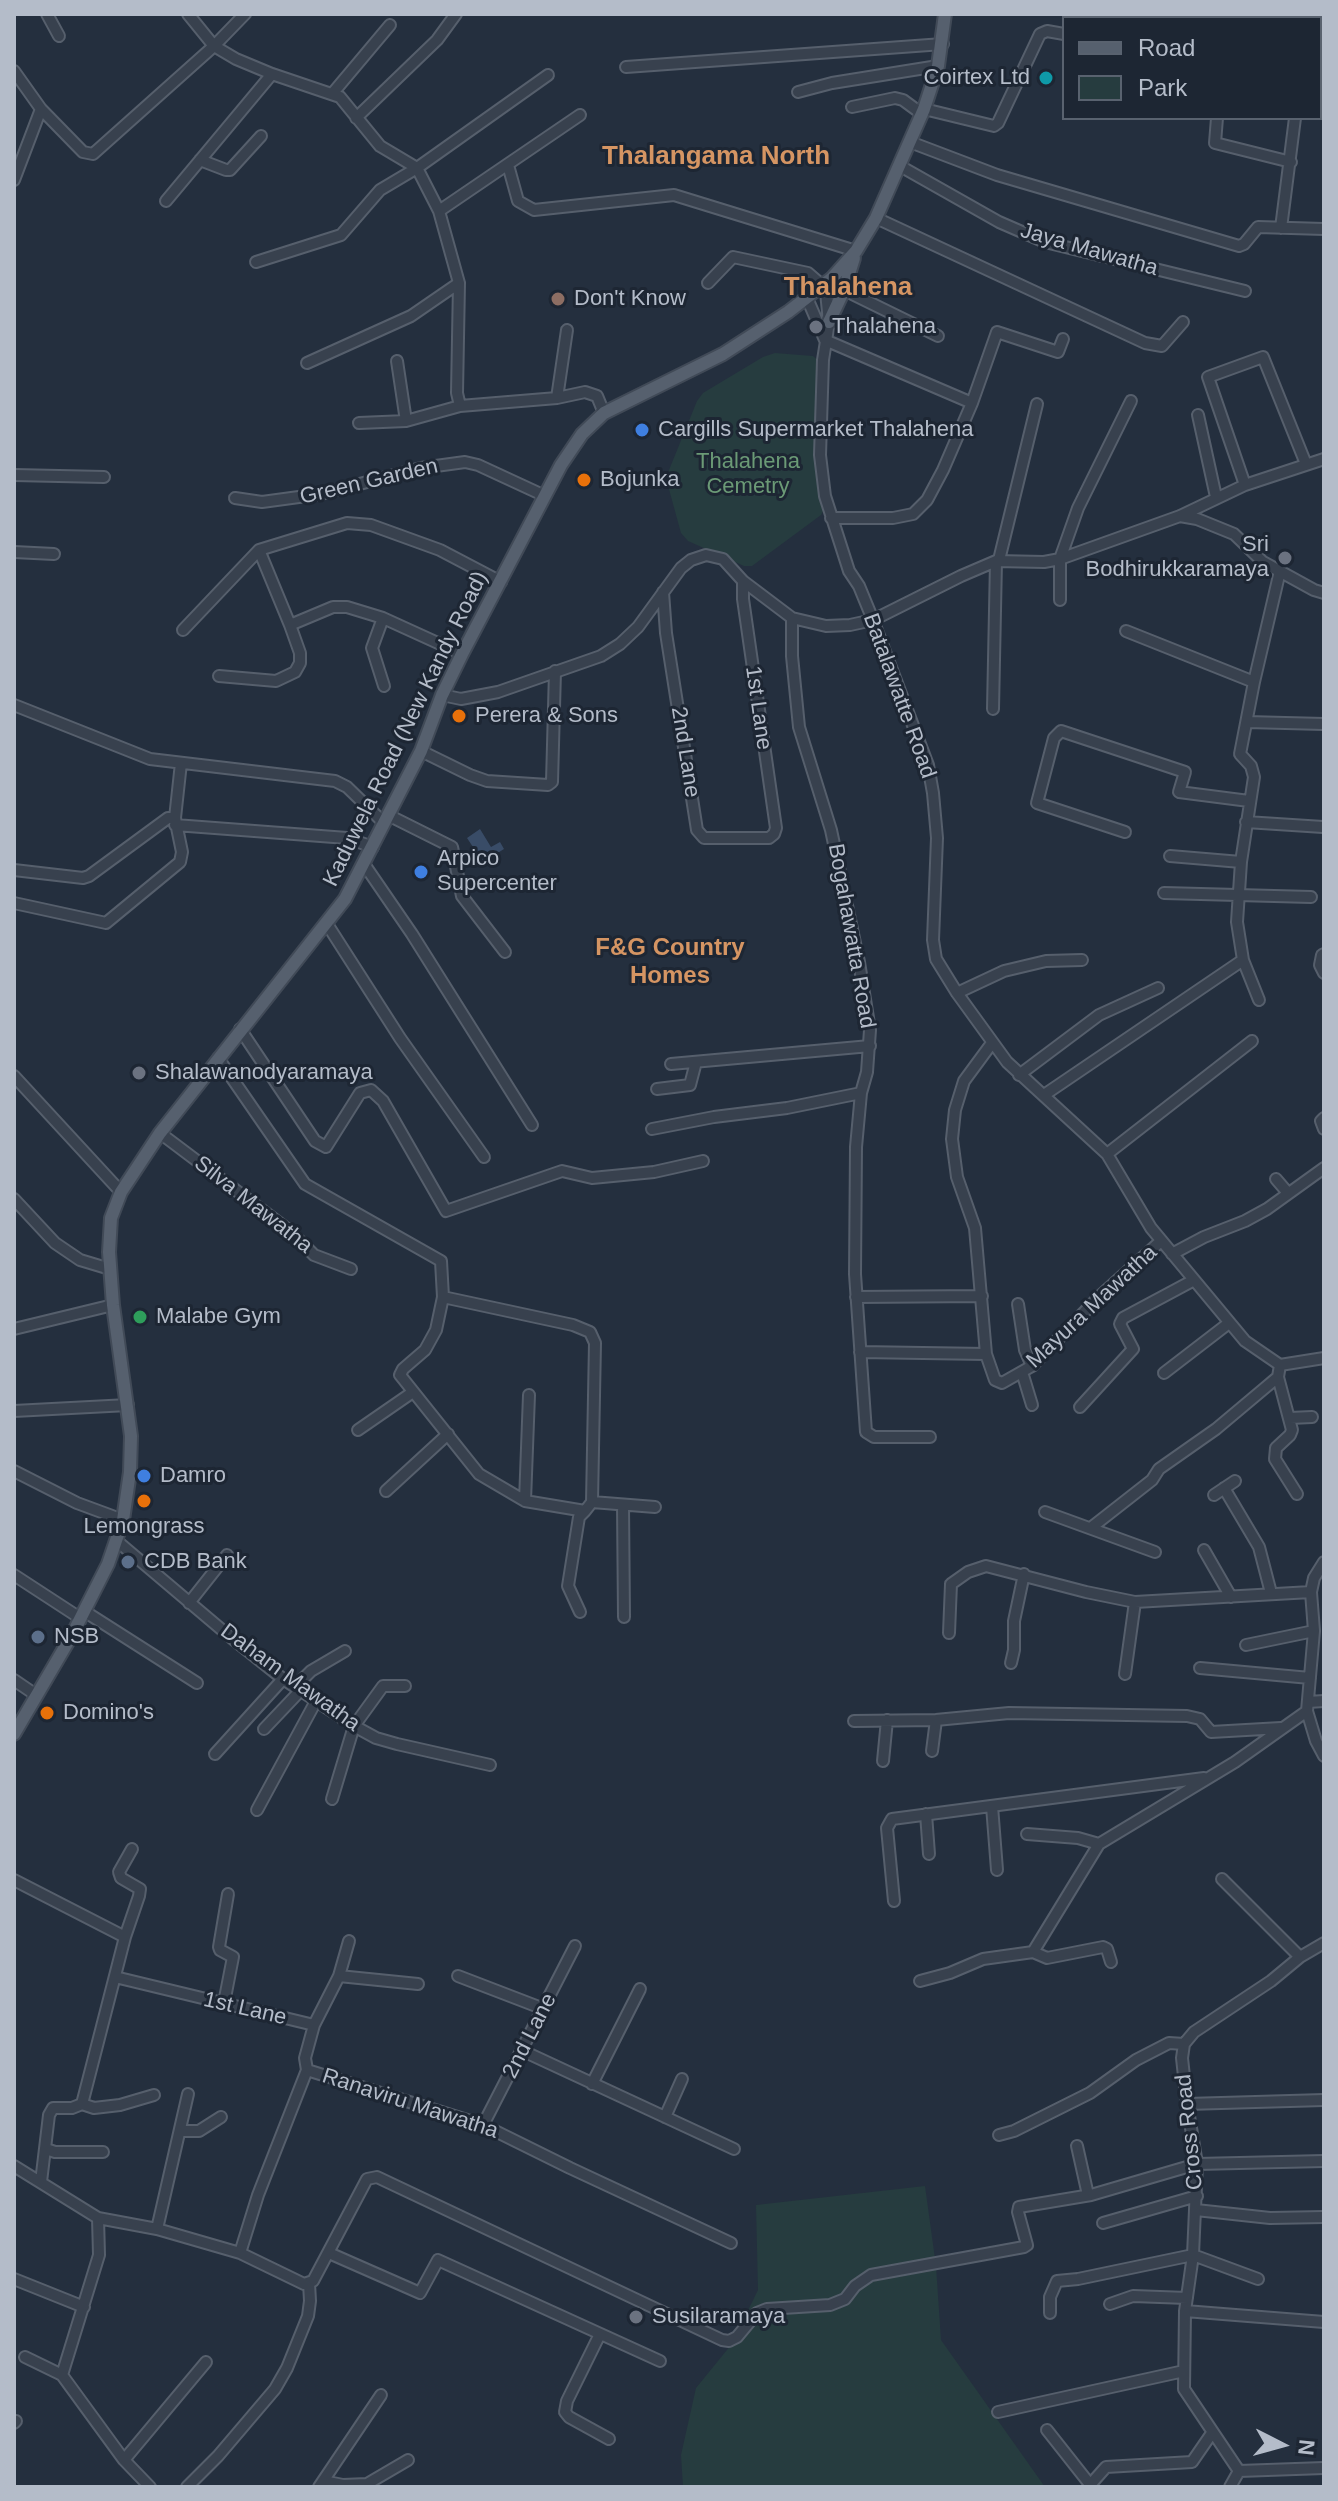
<!DOCTYPE html>
<style>
body{margin:0}
#map{position:relative;width:1338px;height:2501px;overflow:hidden;background:#242f3e;font-family:Helvetica,sans-serif}
canvas{display:block}
.frame{position:absolute;inset:0;border:16px solid #b4bcc9;pointer-events:none}
.legend{position:absolute;left:1062px;top:16px;width:260px;height:104px;box-sizing:border-box;background:#1d2633;border:2px solid #59626f;margin:0;padding:10px 14px;list-style:none;font-size:24px;color:#b4bcc9}
.legend li{display:flex;align-items:center;gap:16px;height:40px}
.legend b{width:40px;border:2px solid #59626f}
.north{position:absolute;left:1242px;top:2405px;width:80px;height:80px;-webkit-text-stroke:6px #1d2633;paint-order:stroke;rotate:96deg;font-size:22px;font-weight:700;line-height:32px;text-align:center;color:#b4bcc9}
.north::after{content:'';display:block;margin:auto;width:28px;height:36px;background:#b4bcc9;clip-path:polygon(50% 0,100% 100%,50% 72%,0 100%)}
</style>
<div id="map">
<canvas width="1338" height="2501"></canvas>
<div class="frame"></div>
<ul class="legend">
<li><b style="height:10px;background:#56606e"></b>Road</li>
<li><b style="height:22px;background:#263c3f"></b>Park</li>
</ul>
<div class="north">N</div>
</div>
<script>
const c = document.querySelector('canvas').getContext('2d');
c.lineJoin = 'round';
function paint(path, color) {
  c.fillStyle = color;
  c.fill(path, 'evenodd');
}
function toPath(rows) {
  const path = new Path2D();
  for (const r of rows) {
    path.moveTo(r[0], r[1]);
    for (let i = 2; i < r.length; i += 2) path.lineTo(r[i], r[i + 1]);
  }
  return path;
}
function strokePath(path, color, width, dash) {
  c.strokeStyle = color;
  c.lineWidth = width;
  c.lineCap = dash ? 'butt' : 'round';
  c.setLineDash(dash || []);
  c.stroke(path);
}
function write(font, color, halo, rows, align = 'center') {
  c.font = font + ' Helvetica,sans-serif';
  c.lineWidth = 6;
  c.setLineDash([]);
  c.textBaseline = 'middle';
  c.strokeStyle = halo;
  c.fillStyle = color;
  for (const [text, x, y, turn = 0] of rows) {
    c.save();
    c.translate(x, y);
    c.rotate((+turn || 0) * Math.PI / 180);
    c.textAlign = isNaN(turn) ? turn : align;
    if (halo) c.strokeText(text, 0, 0);
    c.fillText(text, 0, 0);
    c.restore();
  }
}
const green = toPath([
 [775,353,813,356,821,363,825,507,821,515,752,566,744,566,688,541,681,533,667,482,669,470,697,401,703,393,763,357],
 [925,2186,936,2266,941,2340,1045,2487,683,2487,681,2455,696,2388,731,2345,758,2290,756,2205]
]);
const water = toPath([
 [480,829,491,847,500,842,504,849,483,862,467,838]
]);
const minor = toPath([
 [47,14,59,36],
 [188,14,214,46,236,59,272,74,340,97,380,146,417,168,439,211,459,283,457,393,460,406,557,398,585,392,597,396,604,413],
 [1091,18,1091,14],
 [1136,18,1137,14],
 [1297,18,1300,14],
 [626,67,943,44],
 [14,71,41,109,83,152,93,154,214,46,245,14],
 [798,92,832,83,938,66],
 [332,94,390,25],
 [852,107,895,98,903,100,922,114],
 [924,109,994,126,998,123,1040,34,1047,31,1064,34],
 [356,118,437,40,456,14],
 [1217,118,1215,143,1291,162],
 [910,142,997,175,1239,246,1244,244,1258,227,1324,229],
 [200,160,226,170,230,170,261,136],
 [508,165,518,201,534,210,674,195,856,251],
 [900,166,999,222,1045,242,1245,291],
 [14,180,41,109],
 [166,201,272,74],
 [439,211,580,115],
 [876,218,1145,343,1162,346,1183,322],
 [1281,228,1295,118],
 [256,262,341,235,380,190,417,168,548,75],
 [708,283,733,257,808,273,823,286,826,292,829,322,823,360,820,455,825,496,849,571,859,586,873,620,928,765,933,793,937,838,933,940,936,959,957,993,1007,1062,1107,1154,1151,1228,1245,1341,1280,1365,1324,1358],
 [844,290,938,336],
 [807,298,825,340,972,403],
 [397,361,406,421],
 [307,363,411,316,459,283],
 [557,398,567,330],
 [1198,415,1216,497],
 [359,423,406,421,460,406],
 [14,475,104,477],
 [1245,485,1208,377,1263,357,1306,464],
 [235,498,262,502,321,494,421,468,465,462,478,465,545,496],
 [1180,516,1197,519,1234,534,1263,562,1314,590,1324,593],
 [831,518,893,518,913,514,927,500,943,470,972,403,997,332,1058,352,1063,339],
 [259,550,290,625,333,607,347,607,383,618,462,654],
 [14,552,54,554],
 [999,560,1037,404],
 [663,592,666,633,697,830,704,838,769,838,774,834,776,828,743,599,743,581],
 [1060,600,1060,559,1078,508,1131,401],
 [383,618,372,648,384,686],
 [792,618,792,656,799,727,831,830,859,962,870,1030,867,1072,861,1093,856,1147,855,1274,866,1432,874,1437,930,1437],
 [183,630,259,550,347,523,371,525,440,550,501,582],
 [1126,631,1254,682],
 [219,676,276,681,295,672,300,663,300,653,290,625],
 [442,695,461,699,498,692,601,656,620,644,638,627,681,568,691,560,706,555,723,559,743,581,792,618,826,626,850,625,873,620,961,576,996,561,1044,562,1060,559,1180,516,1245,485,1324,459],
 [14,705,150,759,335,781,347,787,384,823],
 [993,709,996,561],
 [1247,722,1324,724],
 [421,751,470,775,487,781,548,785,552,782,555,671],
 [388,815,452,847,462,896,505,952],
 [1246,822,1323,827],
 [175,825,347,838,373,847],
 [1125,832,1037,803,1054,738,1061,731,1185,772,1179,792,1249,801],
 [1170,856,1241,862],
 [364,864,412,934,532,1125],
 [14,870,83,878,89,876,168,818,175,818],
 [1164,893,1311,897],
 [14,903,106,923,180,862,182,852,175,818,181,763],
 [327,924,400,1038,484,1157],
 [1324,954,1322,955,1320,965,1324,973],
 [957,993,1004,971,1046,961,1082,960],
 [1259,1000,1243,960,1237,922,1241,862,1254,777,1251,766,1240,754,1254,682,1280,571],
 [240,1029,315,1141,326,1147,360,1093,371,1090,383,1101,446,1211,562,1171,592,1178,654,1172,703,1161],
 [992,1043,964,1081,955,1110,952,1139,957,1177,975,1228,986,1354,995,1380,1002,1383,1032,1366,1099,1297,1161,1241],
 [218,1058,305,1184,441,1261,443,1297,436,1330,425,1350,403,1369,400,1375,479,1474,525,1501,585,1511,592,1502,655,1507],
 [671,1064,870,1046],
 [1019,1075,1099,1015,1158,988],
 [14,1076,121,1192],
 [657,1089,690,1085,696,1062],
 [1044,1095,1243,960],
 [1324,1118,1321,1121,1324,1129],
 [652,1129,714,1117,787,1108,861,1093],
 [160,1133,290,1231,314,1255,351,1269],
 [1107,1154,1252,1041],
 [1276,1179,1288,1193],
 [14,1199,55,1243,80,1260,110,1269],
 [1172,1254,1204,1237,1245,1221,1267,1209,1324,1168],
 [443,1297,573,1325,590,1332,595,1343,592,1502],
 [856,1297,982,1296],
 [1018,1304,1025,1350,1032,1366],
 [14,1329,113,1305],
 [860,1352,986,1354],
 [1022,1372,1032,1405],
 [1164,1373,1229,1323],
 [1278,1377,1292,1430,1290,1435,1276,1448,1275,1459,1297,1494],
 [1080,1407,1133,1349,1120,1324,1123,1318,1194,1280],
 [14,1411,128,1405],
 [1290,1418,1312,1417],
 [358,1430,413,1392],
 [14,1471,77,1503,123,1520],
 [1224,1488,1259,1547,1271,1593],
 [386,1491,448,1434],
 [1214,1495,1235,1481],
 [525,1501,529,1395],
 [623,1505,624,1617],
 [1045,1512,1155,1552],
 [1092,1527,1152,1480,1159,1469,1216,1429,1266,1387,1278,1377,1280,1365],
 [117,1541,228,1635,283,1679,354,1726,376,1738,397,1744,490,1765],
 [1204,1550,1231,1597],
 [1324,1562,1314,1578,1311,1592,1314,1631,1307,1711,1316,1741,1324,1756],
 [14,1575,80,1618],
 [189,1603,227,1555],
 [84,1611,197,1683],
 [580,1612,568,1586,579,1517,585,1511],
 [949,1633,951,1584,968,1572,986,1566,1086,1592,1135,1602,1311,1592],
 [1246,1645,1314,1631],
 [1011,1663,1014,1650,1014,1621,1024,1574],
 [1200,1668,1310,1678],
 [1125,1674,1135,1602],
 [14,1680,36,1695],
 [296,1686,311,1671,345,1651],
 [1308,1702,1324,1701],
 [854,1721,936,1720,1009,1713,1187,1716,1200,1719,1211,1732,1281,1728],
 [264,1729,301,1690],
 [932,1751,936,1720],
 [215,1754,283,1679],
 [883,1761,887,1720],
 [332,1799,354,1726,383,1686,405,1686],
 [992,1806,997,1870],
 [257,1810,316,1701],
 [926,1814,929,1854],
 [1027,1834,1078,1838,1099,1844],
 [1222,1879,1300,1957],
 [14,1880,125,1937],
 [894,1901,887,1828,892,1819,1204,1778],
 [1111,1962,1107,1949,1103,1947,1047,1958,1033,1952,1099,1844,1235,1762,1307,1711],
 [339,1976,418,1984],
 [458,1976,544,2009],
 [115,1977,314,2025],
 [920,1981,950,1973,983,1959,1033,1952],
 [224,2003,233,1957,220,1950,219,1947,228,1894],
 [523,2051,734,2149],
 [307,2070,305,2058,314,2025,339,1976,349,1941],
 [592,2084,640,1989],
 [82,2104,125,1937,139,1896,140,1889,121,1878,119,1872,132,1849],
 [1187,2104,1324,2100],
 [665,2117,682,2079],
 [483,2125,575,1946],
 [181,2131,199,2131,221,2117],
 [999,2135,1014,2131,1090,2093,1136,2060,1169,2043,1184,2044],
 [1077,2146,1088,2195],
 [46,2149,55,2152,103,2152],
 [14,2166,98,2218,157,2229,240,2253,304,2284,313,2281,367,2179,377,2177,722,2340,729,2341,737,2337,757,2313,767,2309,830,2305,845,2299,855,2286,871,2275,1024,2247,1027,2245,1018,2212,1019,2207,1091,2195,1197,2164,1324,2161],
 [41,2182,49,2115,53,2108,72,2108,82,2104,94,2108,120,2105,154,2095],
 [1196,2210,1270,2218,1324,2217],
 [98,2218,99,2255,62,2375,124,2460,150,2487],
 [1103,2223,1197,2196],
 [157,2229,188,2094],
 [240,2253,258,2195,307,2070,483,2125,570,2168,731,2243],
 [329,2253,420,2293,438,2260,660,2361],
 [14,2279,84,2307],
 [1110,2304,1133,2296,1187,2298],
 [1185,2311,1324,2322],
 [1050,2313,1050,2297,1057,2281,1078,2279,1193,2255,1258,2279],
 [600,2334,567,2401,565,2412,569,2417,609,2439],
 [25,2357,62,2375],
 [998,2412,1184,2371],
 [14,2423,16,2421],
 [1047,2430,1092,2487],
 [124,2460,206,2362],
 [1239,2471,1324,2468],
 [323,2481,343,2485,367,2484,408,2460],
 [1090,2485,1106,2467,1192,2462,1212,2433],
 [187,2487,218,2456,275,2389,287,2368,308,2316,310,2301,309,2283],
 [319,2487,381,2395],
 [1230,2487,1239,2471,1184,2389,1185,2311,1193,2255,1197,2164,1187,2104,1182,2058,1184,2044,1194,2032,1271,1981,1300,1957,1324,1943]
]);
const major = toPath([
 [829,322,844,290,854,258],
 [14,1734,72,1635,108,1564,123,1520,130,1472,131,1436,113,1305,109,1252,111,1218,121,1192,160,1133,345,899,421,751,442,695,462,654,561,465,582,434,604,413,723,354,788,312,832,278,856,251,876,218,924,109,938,66,945,14]
]);
const markers = [
 [1046,78,8,"#0f9aa8"],
 [558,299,8,"#8d6e63"],
 [816,327,8,"#6b7280"],
 [642,430,8,"#3f7fe0"],
 [584,480,8,"#e8710a"],
 [1285,558,8,"#6b7280"],
 [459,716,8,"#e8710a"],
 [421,872,8,"#3f7fe0"],
 [139,1073,8,"#6b7280"],
 [140,1317,8,"#2e9e5b"],
 [144,1476,8,"#3f7fe0"],
 [144,1501,8,"#e8710a"],
 [128,1562,8,"#5c6f8a"],
 [38,1637,8,"#5c6f8a"],
 [47,1713,8,"#e8710a"],
 [636,2317,8,"#6b7280"]
];
const poiNames = [
 ["Coirtex Ltd",1030,78,"right"],
 ["Don't Know",574,299],
 ["Thalahena",832,327],
 ["Cargills Supermarket Thalahena",658,430],
 ["Bojunka",600,480],
 ["Sri",1269,545,"right"],
 ["Bodhirukkaramaya",1269,570,"right"],
 ["Perera & Sons",475,716],
 ["Arpico",437,859],
 ["Supercenter",437,884],
 ["Shalawanodyaramaya",155,1073],
 ["Malabe Gym",156,1317],
 ["Damro",160,1476],
 ["Lemongrass",144,1527,"center"],
 ["CDB Bank",144,1562],
 ["NSB",54,1637],
 ["Domino's",63,1713],
 ["Susilaramaya",652,2317]
];
const streetNames = [
 ["Jaya Mawatha",1089,250,16],
 ["Green Garden",369,482,-13],
 ["Batalawatte Road",899,696,70],
 ["1st Lane",758,708,82],
 ["Kaduwela Road (New Kandy Road)",406,729,-64],
 ["2nd Lane",685,752,81],
 ["Bogahawatta Road",851,936,80],
 ["Silva Mawatha",253,1205,38],
 ["Mayura Mawatha",1092,1307,-43],
 ["Daham Mawatha",290,1678,36],
 ["1st Lane",245,2009,13],
 ["2nd Lane",530,2036,-63],
 ["Ranaviru Mawatha",410,2104,18],
 ["Cross Road",1190,2132,-96]
];
const parkNames = [
 ["Thalahena",748,462],
 ["Cemetry",748,487]
];
const neighbourhoodNames = [
 ["F&G Country",670,948],
 ["Homes",670,976]
];
const quarterNames = [
 ["Thalangama North",716,157],
 ["Thalahena",848,288]
];
paint(green, '#263c3f');
paint(water, '#394c67');
strokePath(minor, '#565f6c', 14);
strokePath(major, '#414a57', 16);
strokePath(minor, '#38414e', 10);
strokePath(major, '#56606e', 12);
for (const [x, y, r, color] of markers) {
  const dot = new Path2D();
  dot.arc(x, y, r, 0, 2 * Math.PI);
  c.fillStyle = color;
  c.fill(dot);
  strokePath(dot, '#1d2633', 3);
}
write('22px', '#b4bcc9', '#1d2633', poiNames, 'left');
write('22px', '#b4bcc9', '#1d2633', streetNames);
write('22px', '#6b9a76', '#1d2633', parkNames);
write('bold 24px', '#d59563', '#1d2633', neighbourhoodNames);
write('bold 26px', '#d59563', '#1d2633', quarterNames);
</script>
